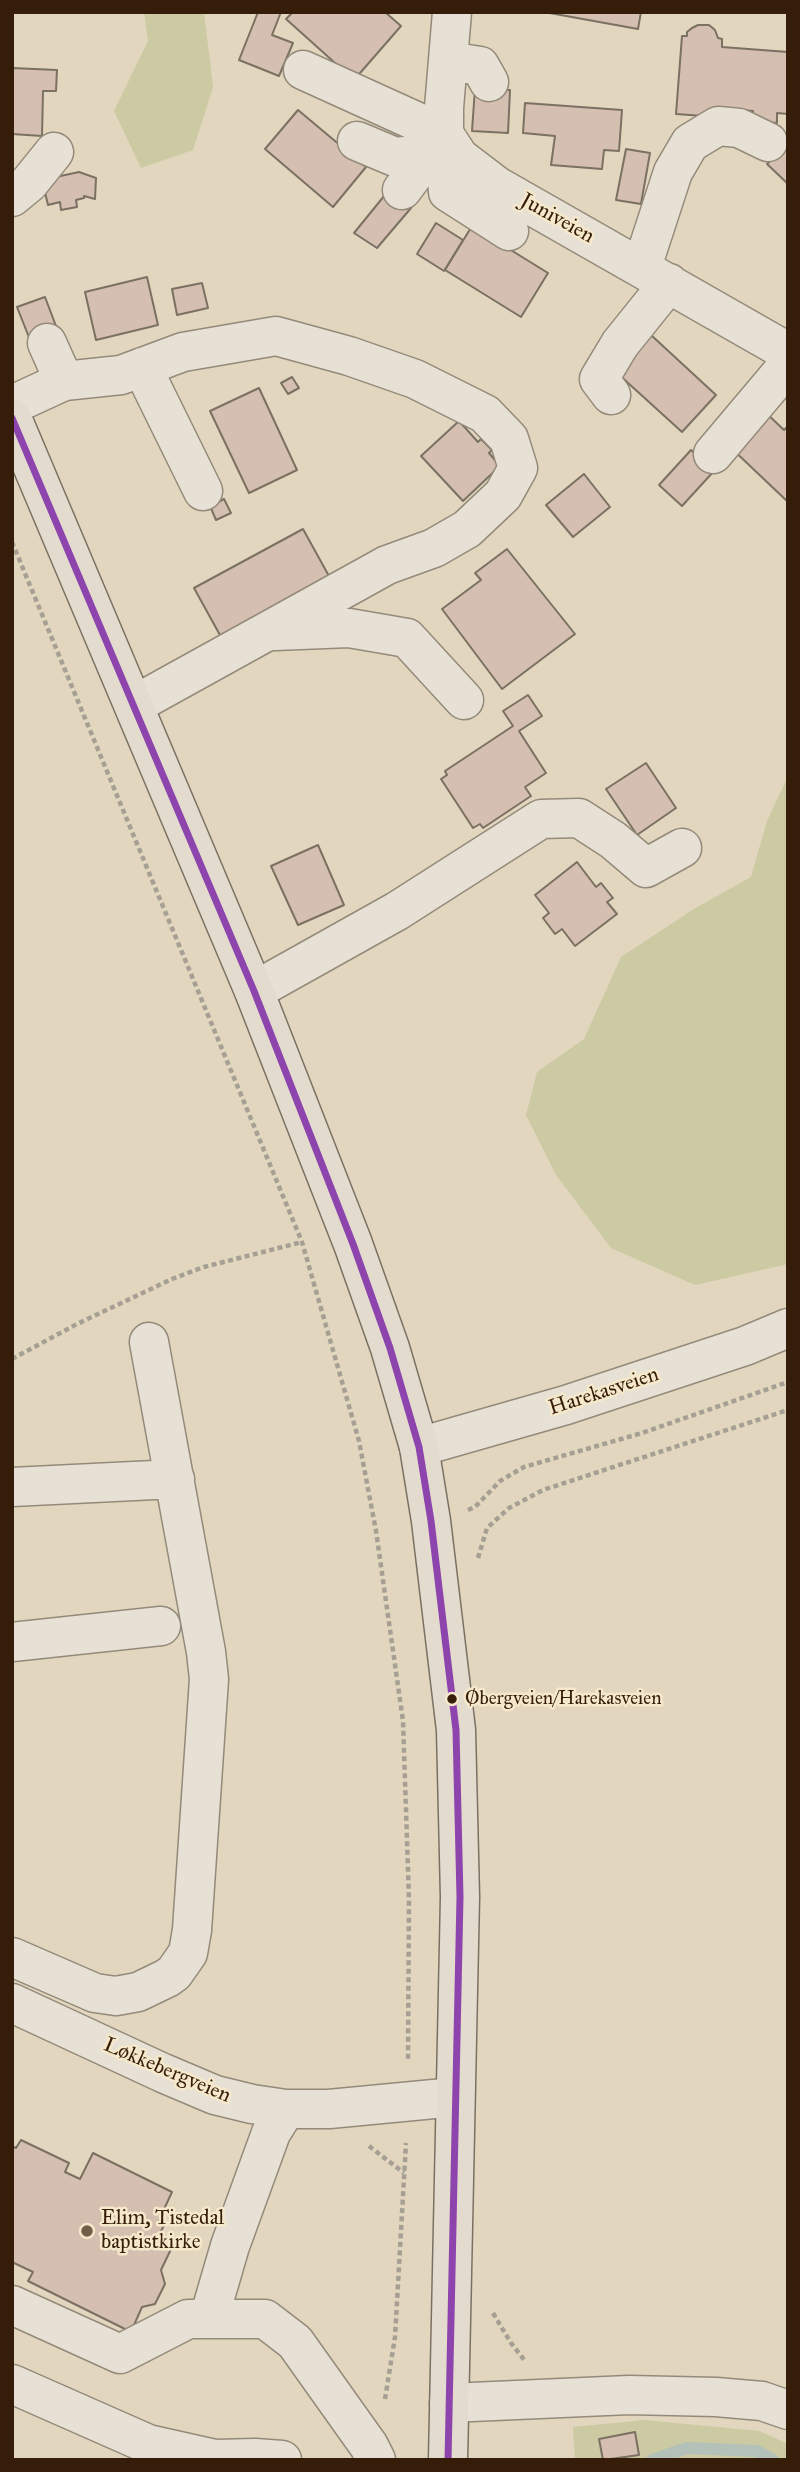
<!DOCTYPE html>
<meta charset="utf-8">
<style>
body{margin:0}
#map{position:relative;width:800px;height:2472px;overflow:hidden;background:#e2d6be;font-family:"IM FELL Great Primer",serif}
canvas{display:block}
.frame{position:absolute;inset:0;border:14px solid #351d0a;pointer-events:none}
</style>
<div id="map">
<canvas width="800" height="2472"></canvas>
<div class="frame"></div>
</div>
<script>
const c = document.querySelector('canvas').getContext('2d');
c.lineJoin = 'round';
function paint(path, color) {
  c.fillStyle = color;
  c.fill(path, 'evenodd');
}
function toPath(rows) {
  const path = new Path2D();
  for (const r of rows) {
    path.moveTo(r[0], r[1]);
    for (let i = 2; i < r.length; i += 2) path.lineTo(r[i], r[i + 1]);
  }
  return path;
}
function strokePath(path, color, width, dash) {
  c.strokeStyle = color;
  c.lineWidth = width;
  c.lineCap = dash ? 'butt' : 'round';
  c.setLineDash(dash || []);
  c.stroke(path);
}
function write(font, color, halo, rows, align = 'center') {
  c.font = font + ' "IM FELL Great Primer",serif';
  c.lineWidth = 5;
  c.setLineDash([]);
  c.textBaseline = 'middle';
  c.strokeStyle = halo;
  c.fillStyle = color;
  for (const [text, x, y, turn = 0] of rows) {
    c.save();
    c.translate(x, y);
    c.rotate((+turn || 0) * Math.PI / 180);
    c.textAlign = isNaN(turn) ? turn : align;
    if (halo) c.strokeText(text, 0, 0);
    c.fillText(text, 0, 0);
    c.restore();
  }
}
const green = toPath([
 [144,12,204,12,213,87,193,150,141,168,114,111,148,41],
 [788,776,788,1264,695,1285,611,1248,556,1175,526,1115,537,1072,584,1039,621,957,694,909,751,877,767,821],
 [645,2420,759,2431,788,2444,788,2460,575,2460,573,2427]
]);
const stream = toPath([
 [652,2460,687,2448,757,2451,773,2460]
]);
const building = toPath([
 [258,12,281,12,272,35,293,43,279,76,239,60,258,12],
 [293,12,385,12,401,26,354,80,286,19,293,12],
 [544,12,641,12,638,29,544,12],
 [698,25,709,25,715,30,718,38,722,39,722,47,788,52,788,114,777,113,777,123,752,121,753,111,719,108,718,117,676,114,682,36,687,36,687,32,692,28,698,25],
 [12,68,57,70,56,91,43,91,42,136,12,134,12,68],
 [475,88,510,90,508,133,472,131,475,88],
 [525,103,622,110,619,151,604,150,602,169,551,165,555,136,523,133,525,103],
 [298,110,366,167,333,207,265,149,298,110],
 [788,143,788,184,767,164,788,143],
 [626,149,650,153,641,204,616,200,626,149],
 [79,172,96,178,95,199,84,196,84,198,76,200,77,207,61,210,60,202,48,205,42,180,79,172],
 [389,190,411,208,377,248,354,233,389,190],
 [436,223,463,240,444,271,417,254,436,223],
 [472,226,548,273,521,317,445,270,472,226],
 [147,277,158,325,96,340,85,292,147,277],
 [202,283,208,308,177,315,172,289,202,283],
 [45,297,59,334,32,345,17,307,45,297],
 [651,335,716,395,682,432,616,372,651,335],
 [292,377,299,388,288,394,281,383,292,377],
 [259,388,297,470,249,493,210,411,259,388],
 [763,410,784,430,788,426,788,502,729,446,763,410],
 [459,421,478,442,481,439,492,450,489,453,500,466,463,501,421,456,459,421],
 [691,450,714,471,682,506,659,485,691,450],
 [584,474,610,507,573,537,546,505,584,474],
 [224,499,231,513,216,520,210,506,224,499],
 [303,529,335,587,226,646,194,588,303,529],
 [507,549,575,634,502,689,442,609,481,580,475,573,507,549],
 [528,695,542,716,519,731,546,773,525,787,531,796,483,828,480,824,473,828,441,779,447,775,445,771,513,726,503,711,528,695],
 [646,763,676,808,637,835,606,789,646,763],
 [318,845,344,905,298,925,271,866,318,845],
 [577,862,596,887,601,883,613,898,607,902,617,914,575,946,562,929,555,934,543,918,549,913,535,895,577,862],
 [21,2140,69,2163,65,2172,80,2179,93,2153,172,2192,159,2220,165,2223,157,2240,172,2247,161,2270,165,2284,155,2304,142,2307,131,2332,28,2281,33,2272,12,2262,12,2146,16,2148,21,2140],
 [635,2432,639,2455,603,2460,599,2439,635,2432]
]);
const path = toPath([
 [12,542,302,1242,359,1441,376,1531,403,1721,409,1899,408,2060],
 [12,1359,77,1324,172,1279,204,1267,302,1242],
 [468,1510,475,1507,500,1481,524,1467,642,1433,788,1382],
 [478,1558,487,1528,509,1508,543,1490,788,1410],
 [369,2146,404,2173],
 [493,2313,511,2343,525,2361],
 [385,2399,395,2337,406,2143]
]);
const minor = toPath([
 [452,12,444,108,444,134,459,157,497,186,788,352],
 [448,61,480,66,489,82],
 [303,70,444,134,402,190],
 [357,141,395,157,428,153],
 [459,157,447,178,448,192,509,231],
 [12,197,29,183,54,152],
 [642,267,673,172,690,143,718,126,739,128,768,142],
 [47,343,64,381],
 [142,367,203,491],
 [611,395,599,379,620,344,669,283],
 [12,405,64,381,121,375,183,352,276,336,349,356,415,379,485,414,509,439,518,468,503,495,467,529,434,548,387,565,134,705],
 [713,454,788,365],
 [275,631,349,628,407,638,464,700],
 [254,991,397,911,541,819,579,818,613,840,646,868,682,848],
 [419,1447,566,1405,745,1346,788,1328],
 [12,1487,175,1479],
 [12,1642,161,1626],
 [12,1957,95,1993,116,1996,138,1992,167,1978,174,1973,188,1953,192,1930,209,1679,206,1652,149,1342],
 [12,2003,163,2073,215,2095,252,2104,286,2109,329,2109,455,2097],
 [12,2305,120,2354,188,2319,265,2319,295,2342,369,2446,376,2460],
 [209,2318,230,2246,271,2133,286,2109],
 [12,2384,148,2444,215,2459,255,2458,282,2460],
 [449,2403,629,2395,716,2397,762,2401,788,2410]
]);
const major = toPath([
 [12,418,254,991,353,1244,390,1348,419,1447,431,1521,456,1730,460,1897,448,2460]
]);
const bus1 = toPath([
 [12,418,254,991,353,1244,390,1348,419,1447,431,1521,456,1730,460,1897,448,2460]
]);
const markers = [
 [452,1699,6,"#351d0a"],
 [87,2231,7,"#725e49"]
];
const busNames = [
 ["Øbergveien/Harekasveien",465,1699]
];
const streetNames = [
 ["Juniveien",557,219,29],
 ["Harekasveien",604,1392,-18],
 ["Løkkebergveien",167,2071,23]
];
const poiNames = [
 ["Elim, Tistedal",101,2219],
 ["baptistkirke",101,2243]
];
paint(green, '#cbcaa2');
strokePath(stream, '#b3c1b8', 12);
paint(building, '#d4bfb0');
strokePath(building, '#7b7163', 2);
strokePath(minor, '#948a7a', 41);
strokePath(major, '#7b7163', 41);
strokePath(path, '#a69f94', 4.5, [5, 3.5]);
strokePath(minor, '#e7e1d5', 38);
strokePath(major, '#e3dcce', 38);
strokePath(bus1, '#8e44ad', 7);
for (const [x, y, r, color] of markers) {
  const dot = new Path2D();
  dot.arc(x, y, r, 0, 2 * Math.PI);
  c.fillStyle = color;
  c.fill(dot);
  strokePath(dot, '#f6e8cb', 2.5);
}
write('19px', '#351d0a', '#f6e8cb', busNames, 'left');
write('21px', '#351d0a', '#f6e8cb', streetNames);
write('21px', '#351d0a', '#f6e8cb', poiNames, 'left');
</script>
